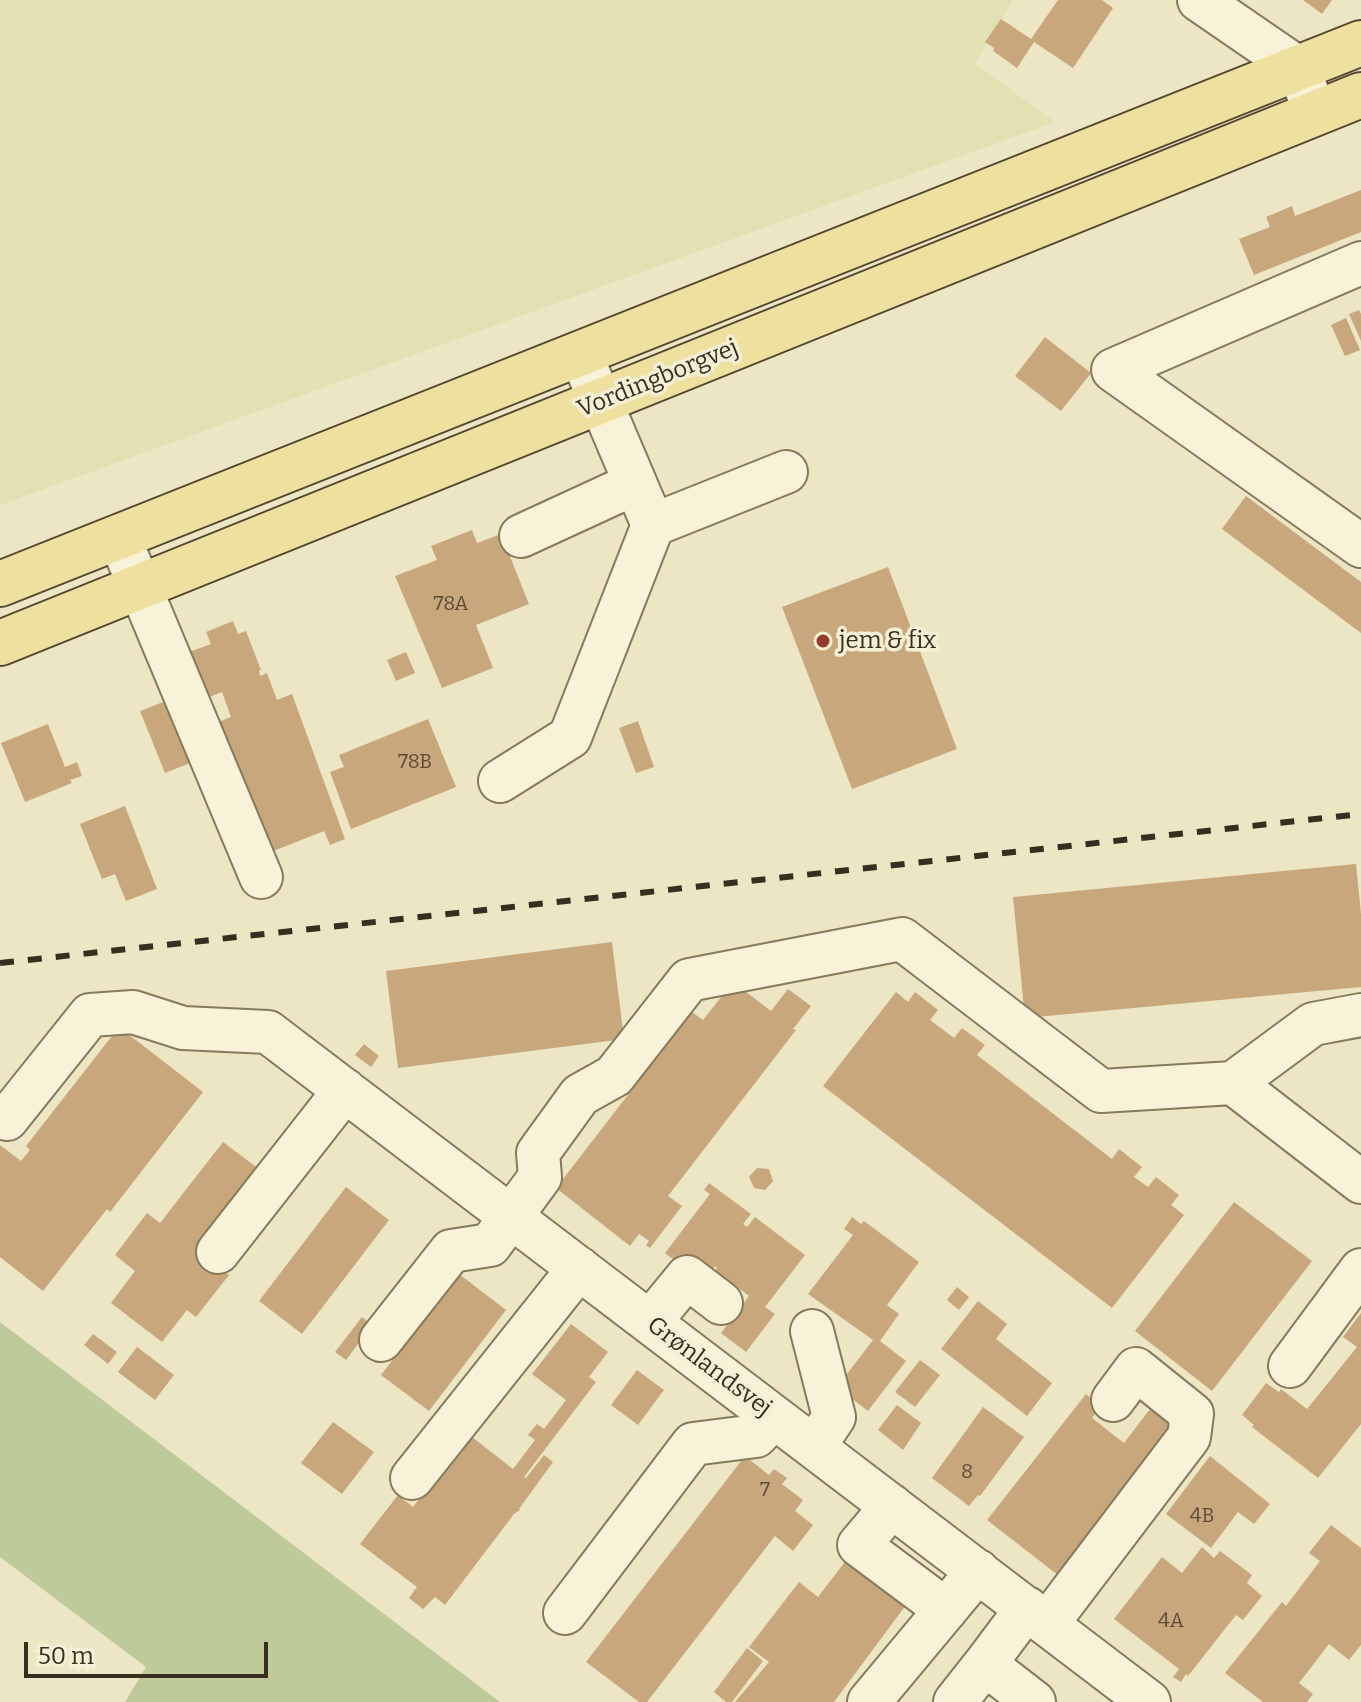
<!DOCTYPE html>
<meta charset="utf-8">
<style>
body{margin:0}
#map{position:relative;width:1361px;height:1702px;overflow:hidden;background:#ece6c5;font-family:Bitter,serif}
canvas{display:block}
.scale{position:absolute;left:24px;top:1642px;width:244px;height:36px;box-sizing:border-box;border:4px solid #372e1f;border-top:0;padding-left:10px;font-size:24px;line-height:28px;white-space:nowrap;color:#372e1f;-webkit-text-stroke:6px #f4efd5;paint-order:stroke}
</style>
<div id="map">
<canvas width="1361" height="1702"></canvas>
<div class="scale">50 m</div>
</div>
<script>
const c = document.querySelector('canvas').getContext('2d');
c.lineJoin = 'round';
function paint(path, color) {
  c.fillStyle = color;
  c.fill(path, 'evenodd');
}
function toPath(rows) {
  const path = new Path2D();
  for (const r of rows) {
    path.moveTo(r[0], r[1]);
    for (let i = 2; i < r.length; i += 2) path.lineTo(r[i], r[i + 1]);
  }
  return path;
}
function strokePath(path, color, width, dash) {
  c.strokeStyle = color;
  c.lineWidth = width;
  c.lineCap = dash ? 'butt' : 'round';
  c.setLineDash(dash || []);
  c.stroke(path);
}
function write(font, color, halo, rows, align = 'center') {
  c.font = font + ' Bitter,serif';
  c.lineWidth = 7;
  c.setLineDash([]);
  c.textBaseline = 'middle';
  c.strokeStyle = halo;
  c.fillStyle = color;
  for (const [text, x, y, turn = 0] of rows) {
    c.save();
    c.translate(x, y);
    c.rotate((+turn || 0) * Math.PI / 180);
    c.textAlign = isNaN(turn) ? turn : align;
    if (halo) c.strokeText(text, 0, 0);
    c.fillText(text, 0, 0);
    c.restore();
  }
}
const farmland = toPath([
 [0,0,1013,0,975,64,1055,122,0,505]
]);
const green = toPath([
 [0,1322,500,1702,125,1702,146,1667,0,1557]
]);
const building = toPath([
 [1058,0,1102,0,1113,8,1073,68,1034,42,1017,68,993,51,994,48,985,42,1001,19,1031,39],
 [1303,0,1332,0,1322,14],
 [1361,190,1361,232,1254,275,1239,239,1270,227,1266,217,1292,206,1295,216],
 [1359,310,1361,314,1361,341,1349,314],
 [1346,318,1360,350,1345,356,1331,325],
 [1045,337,1091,373,1061,411,1015,376],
 [1246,496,1361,582,1361,633,1222,529],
 [472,530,477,543,501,534,529,604,476,625,493,668,442,688,395,576,437,560,431,546],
 [888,567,957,749,852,789,782,607],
 [233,621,238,634,246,631,261,670,259,670,260,676,267,673,277,700,292,694,345,839,330,845,324,831,266,854,216,723,231,717,222,692,207,698,189,652,211,644,206,632],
 [406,652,415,673,396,681,387,660],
 [176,697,195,744,184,749,190,763,165,773,140,711],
 [428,719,456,787,351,829,330,772,344,767,339,755],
 [638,721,654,767,636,773,619,728],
 [48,724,65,767,77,762,82,776,70,780,72,783,25,802,1,743],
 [125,806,157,889,126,901,115,874,102,879,80,824],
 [1356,864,1361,914,1361,987,1025,1018,1013,897],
 [612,942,624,1039,398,1068,386,971],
 [733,982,771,1011,788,989,811,1006,793,1029,796,1030,668,1196,682,1206,650,1248,646,1245,649,1241,639,1234,630,1246,556,1188,692,1012,703,1020],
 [896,992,908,1002,915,992,938,1010,930,1020,954,1038,962,1028,985,1045,977,1055,1112,1159,1119,1149,1142,1167,1134,1177,1148,1187,1156,1177,1179,1195,1171,1205,1184,1215,1112,1308,823,1086],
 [119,1027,203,1092,110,1212,107,1209,43,1291,0,1257,0,1145,21,1161,30,1150,26,1146],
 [364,1044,379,1056,371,1067,355,1055],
 [223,1142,263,1172,200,1253,229,1275,196,1317,187,1310,162,1342,111,1303,135,1271,115,1255,147,1213,160,1223],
 [757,1168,769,1169,773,1181,765,1190,754,1188,749,1177],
 [709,1183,751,1214,743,1224,747,1227,755,1217,805,1255,765,1307,775,1314,746,1352,721,1333,749,1296,715,1270,717,1268,715,1266,702,1282,665,1253,710,1194,704,1190],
 [346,1187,389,1220,302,1334,259,1301],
 [1234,1202,1312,1261,1212,1391,1135,1331],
 [852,1217,861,1224,864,1221,919,1262,887,1305,899,1314,880,1341,906,1361,868,1411,837,1387,873,1340,808,1294,853,1235,844,1229],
 [459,1274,506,1310,429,1411,381,1375],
 [957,1287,969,1297,959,1310,947,1300],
 [978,1301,1007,1324,996,1339,1052,1383,1027,1416,941,1349],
 [1361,1313,1361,1424,1318,1478,1252,1427,1254,1425,1242,1415,1266,1383,1279,1392,1281,1389,1307,1409,1357,1347,1343,1337],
 [362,1317,372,1325,346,1360,335,1352],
 [571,1324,608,1352,589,1377,596,1382,524,1477,526,1478,544,1455,553,1462,519,1509,520,1510,514,1514,445,1605,435,1597,423,1609,409,1598,417,1587,360,1544,398,1495,413,1507,465,1440,472,1437,513,1469,535,1440,528,1435,537,1424,544,1429,566,1400,532,1374],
 [93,1334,117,1352,108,1364,84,1345],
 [137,1347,174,1375,155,1400,118,1372],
 [920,1360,940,1375,915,1407,895,1392],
 [637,1370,664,1390,638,1425,611,1405],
 [1086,1394,1101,1406,1092,1418,1124,1443,1157,1400,1177,1416,1144,1459,1152,1464,1063,1579,987,1520],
 [897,1405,921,1423,903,1450,878,1430],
 [983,1407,1024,1437,980,1496,978,1495,969,1506,932,1478],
 [333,1422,374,1452,342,1494,301,1463],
 [745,1456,769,1475,774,1469,787,1478,782,1484,803,1500,795,1511,813,1525,793,1551,775,1536,647,1702,639,1702,586,1662],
 [1210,1456,1270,1504,1254,1524,1238,1512,1211,1548,1166,1514],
 [1331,1525,1361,1548,1361,1645,1349,1660,1329,1644,1299,1683,1313,1694,1307,1702,1263,1702,1225,1673,1282,1602,1286,1606,1320,1561,1309,1553],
 [1202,1547,1214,1558,1220,1551,1252,1575,1247,1583,1262,1596,1243,1620,1236,1615,1188,1676,1186,1674,1181,1682,1173,1677,1179,1669,1114,1619,1162,1557,1182,1573],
 [847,1559,906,1605,834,1702,735,1702,769,1662,749,1647,799,1582,818,1597],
 [747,1648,763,1661,732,1702,726,1702,714,1692]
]);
const minor = toPath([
 [1199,0,1298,68,1315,112],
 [1361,263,1113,370,1361,546],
 [653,525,786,472],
 [521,536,634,484],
 [119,537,261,877],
 [500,781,570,737,653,525,580,353],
 [1233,1083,1313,1024,1361,1015],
 [7,1119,90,1015,133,1012,183,1028,268,1032,1149,1702],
 [218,1252,345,1090],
 [650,1322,687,1277,721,1303],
 [812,1331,834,1417,814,1447],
 [381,1340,451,1251,490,1245,540,1177,538,1153,580,1095,614,1076,689,980,902,939,1101,1091,1233,1083,1361,1182],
 [1290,1366,1361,1270],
 [412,1478,579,1268],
 [892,1506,859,1545,946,1610],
 [1027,1608,985,1664,1034,1702],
 [565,1613,693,1444,756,1436,774,1417],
 [1047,1624,1189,1437,1192,1414,1136,1369,1113,1400],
 [869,1702,978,1571],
 [955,1702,985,1664]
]);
const major = toPath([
 [0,584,1361,43],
 [0,643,1361,95]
]);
const rail = toPath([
 [0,963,1361,814]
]);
const markers = [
 [823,641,8,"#933c2e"]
];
const numberNames = [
 ["78A",451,604],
 ["78B",415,762],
 ["8",967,1472],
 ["7",765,1490],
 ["4B",1202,1516],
 ["4A",1171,1621]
];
const streetNames = [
 ["Vordingborgvej",658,379,-22],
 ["Grønlandsvej",709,1367,37]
];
const poiNames = [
 ["jem & fix",839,641]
];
paint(farmland, '#e2e1b3');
paint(green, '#beca9a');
paint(building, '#c9a77d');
strokePath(minor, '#87795c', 46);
strokePath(major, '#554630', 48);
strokePath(minor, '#f7f2d8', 42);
strokePath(major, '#eee09f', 44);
strokePath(rail, '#372e1f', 6, [14, 14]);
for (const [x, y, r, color] of markers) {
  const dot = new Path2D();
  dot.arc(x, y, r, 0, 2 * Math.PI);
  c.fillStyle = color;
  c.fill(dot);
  strokePath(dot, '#f4efd5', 3);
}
write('20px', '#5c4c36', null, numberNames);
write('24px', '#372e1f', '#f4efd5', streetNames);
write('24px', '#372e1f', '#f4efd5', poiNames, 'left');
</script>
